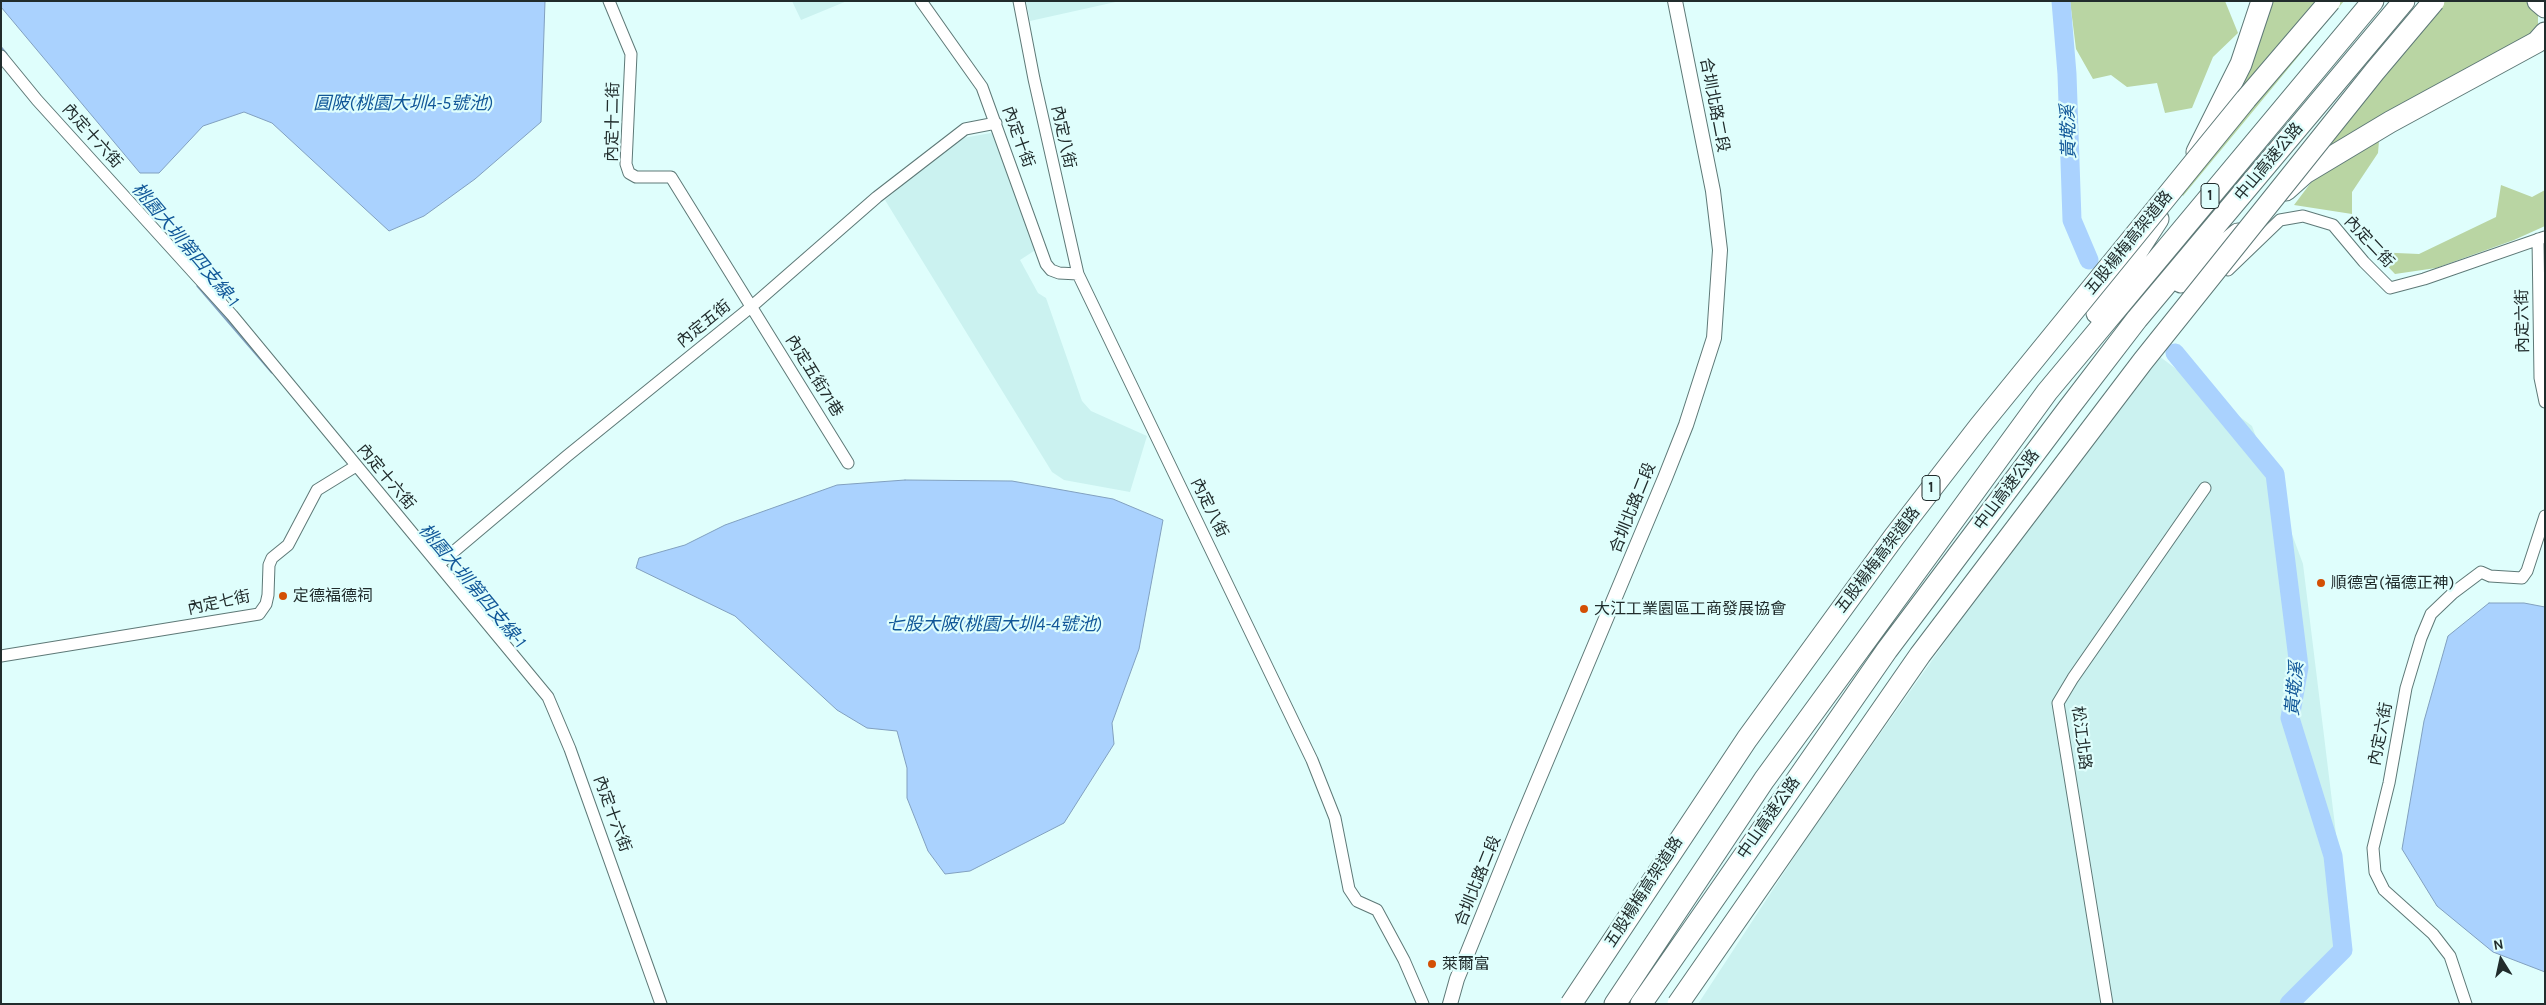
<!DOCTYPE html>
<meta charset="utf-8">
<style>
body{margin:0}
#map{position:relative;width:2546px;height:1005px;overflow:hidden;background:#dffefc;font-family:Karla,sans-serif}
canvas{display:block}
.frame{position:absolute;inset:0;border:2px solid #212c2c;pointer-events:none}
.north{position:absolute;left:2476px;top:935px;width:50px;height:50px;-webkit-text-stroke:4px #dffefc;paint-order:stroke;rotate:350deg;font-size:14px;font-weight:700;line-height:20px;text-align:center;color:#212c2c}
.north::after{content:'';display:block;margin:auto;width:18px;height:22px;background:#212c2c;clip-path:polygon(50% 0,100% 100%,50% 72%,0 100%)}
</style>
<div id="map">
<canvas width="2546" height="1005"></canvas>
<div class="frame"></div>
<div class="north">N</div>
</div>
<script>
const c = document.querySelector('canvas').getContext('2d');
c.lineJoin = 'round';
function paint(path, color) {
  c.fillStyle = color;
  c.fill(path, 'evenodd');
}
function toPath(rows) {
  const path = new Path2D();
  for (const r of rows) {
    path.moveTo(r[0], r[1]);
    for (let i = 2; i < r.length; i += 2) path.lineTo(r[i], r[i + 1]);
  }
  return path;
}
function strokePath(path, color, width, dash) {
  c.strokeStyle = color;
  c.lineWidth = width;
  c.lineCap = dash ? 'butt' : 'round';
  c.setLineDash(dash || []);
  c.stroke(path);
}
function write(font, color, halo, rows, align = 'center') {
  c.font = font + ' Karla,"Noto Sans TC",sans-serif';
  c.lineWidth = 4.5;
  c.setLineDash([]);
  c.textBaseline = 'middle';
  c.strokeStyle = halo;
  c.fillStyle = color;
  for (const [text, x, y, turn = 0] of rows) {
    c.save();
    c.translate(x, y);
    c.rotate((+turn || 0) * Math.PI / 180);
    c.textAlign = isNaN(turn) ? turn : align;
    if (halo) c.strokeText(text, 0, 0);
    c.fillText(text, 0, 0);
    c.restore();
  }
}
const built = toPath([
 [792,1,847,1,801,20],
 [1026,1,1120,1,1030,21],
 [991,133,998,136,1037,249,1020,260,1038,293,1046,298,1082,401,1091,411,1147,436,1130,492,1064,480,1052,472,885,200,957,139],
 [2151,350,2252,426,2303,564,2348,932,2281,1004,1698,1004,1808,836]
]);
const green = toPath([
 [2070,1,2225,1,2238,33,2213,57,2192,108,2165,113,2157,83,2127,87,2111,75,2093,79,2076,49],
 [2269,1,2344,1,2183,196,2181,194],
 [2441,1,2532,1,2538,11,2538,25,2533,34,2309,162],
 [2379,141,2378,153,2352,192,2352,214,2294,205,2319,172],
 [2501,185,2532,197,2545,190,2545,226,2514,240,2436,268,2395,274,2374,252,2419,254,2496,217]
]);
const water = toPath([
 [1,1,545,1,541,122,475,179,424,216,389,231,272,123,244,112,203,126,159,173,140,173,1,7,1,1],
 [905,480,1012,481,1113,499,1163,520,1139,649,1112,723,1114,744,1064,823,970,871,945,874,928,851,907,798,907,768,897,731,867,728,837,710,735,616,636,568,639,558,685,545,725,525,837,485,905,480],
 [2489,603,2524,603,2545,607,2545,972,2493,952,2437,906,2402,849,2424,721,2448,636,2489,603]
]);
const stream = toPath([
 [1,48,6,54],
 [198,286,272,372]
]);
const river = toPath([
 [2061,1,2067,74,2072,220,2089,260],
 [2175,353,2275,474,2299,667,2290,718,2333,856,2343,950,2289,1004]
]);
const minor = toPath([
 [609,1,631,54,626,164,629,173,636,177,671,177,848,463],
 [921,1,982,87,1046,264,1051,270,1059,273,1078,274],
 [1019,1,1034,79,1078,274,1312,760,1335,818,1349,889,1357,901,1377,910,1404,960,1423,1004],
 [1,56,37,100,232,315,548,697,570,749,661,1004],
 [2538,239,2540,378,2545,402],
 [2228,270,2280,220,2303,216,2333,225,2364,262,2390,288,2424,279,2545,237],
 [439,564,567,456,751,307,877,197,965,129,996,123],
 [1,656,259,614,266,604,268,595,269,565,272,558,288,545,317,490,356,466],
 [2107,1004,2058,703,2073,678,2205,488],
 [2466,1004,2450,956,2433,934,2384,890,2375,872,2373,848,2389,783,2406,688,2421,638,2431,614,2453,593,2481,572,2490,576,2522,578,2527,571,2545,516]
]);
const tertiary = toPath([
 [1450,1004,1457,979,1519,826,1665,478,1686,425,1714,338,1720,250,1713,191,1675,1]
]);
const motorway = toPath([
 [2538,1,2545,7],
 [2197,152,2241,64,2262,1],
 [2286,190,2305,173,2390,122,2537,42,2545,33],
 [2181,282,2238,234],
 [2097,313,2158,219],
 [1615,1004,1764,780,2047,392,2373,1],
 [1641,1004,1887,650,2068,409,2137,319,2404,1]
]);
const motorwayBridge = toPath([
 [1571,1004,1747,739,1894,537,1979,427,2246,99,2330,1],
 [1678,1004,1920,655,2143,361,2375,71,2434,1]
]);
const markers = [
 [2321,583,5,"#d34f04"],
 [283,596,5,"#d34f04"],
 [1584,609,5,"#d34f04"],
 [1432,964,5,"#d34f04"]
];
const shields = [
 [2210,196,18],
 [1931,488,18]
];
const shieldNames = [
 ["1",2210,196],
 ["1",1931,488]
];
const streetNames = [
 ["合圳北路二段",1714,105,79],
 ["內定十二街",613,122,-89],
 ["內定十六街",92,136,48],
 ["內定十街",1018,137,70],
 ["內定八街",1063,137,78],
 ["中山高速公路",2269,162,-50],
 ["內定二街",2369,242,47],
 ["五股楊梅高架道路",2129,243,-51],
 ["內定六街",2523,321,-91],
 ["內定五街",704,324,-39],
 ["內定五街71巷",814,376,58],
 ["內定十六街",386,477,50],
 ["中山高速公路",2007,490,-53],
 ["內定八街",1209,508,64],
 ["合圳北路二段",1633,508,-68],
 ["五股楊梅高架道路",1878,560,-53],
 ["內定七街",219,603,-12],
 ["內定六街",2381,734,-79],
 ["松江北路",2081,738,83],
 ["內定十六街",612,814,70],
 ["中山高速公路",1769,818,-55],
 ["合圳北路二段",1478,881,-68],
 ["五股楊梅高架道路",1644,892,-57]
];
const poiNames = [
 ["順德宮(福德正神)",2331,583],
 ["定德福德祠",293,596],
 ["大江工業園區工商發展協會",1594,609],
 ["萊爾富",1442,964]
];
const waterNames = [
 ["圓陂(桃園大圳4-5號池)",403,104],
 ["黃墘溪",2069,132,-92],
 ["桃園大圳第四支線-1",185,245,50],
 ["桃園大圳第四支線-1",472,586,50],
 ["七股大陂(桃園大圳4-4號池)",994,625],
 ["黃墘溪",2295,689,-85]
];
paint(built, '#cbf2f0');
paint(green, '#b9d5a3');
paint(water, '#aad2fe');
strokePath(water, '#81a0bf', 1);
strokePath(stream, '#81a0bf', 3);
strokePath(river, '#aad2fe', 19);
strokePath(minor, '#5e7977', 13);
strokePath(tertiary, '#5e7977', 16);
strokePath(motorway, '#5e7977', 23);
strokePath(minor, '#fff', 11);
strokePath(tertiary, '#fff', 14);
strokePath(motorway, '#fff', 21);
strokePath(motorwayBridge, '#5e7977', 23, []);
strokePath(motorwayBridge, '#fff', 21);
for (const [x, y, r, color] of markers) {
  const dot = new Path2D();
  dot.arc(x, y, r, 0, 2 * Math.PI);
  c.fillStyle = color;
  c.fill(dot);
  strokePath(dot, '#dffefc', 2);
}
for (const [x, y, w] of shields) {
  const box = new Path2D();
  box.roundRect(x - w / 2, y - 12.5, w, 25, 4);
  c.fillStyle = '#dffefc';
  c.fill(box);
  strokePath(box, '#212c2c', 1);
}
write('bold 15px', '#212c2c', null, shieldNames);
write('16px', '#212c2c', '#dffefc', streetNames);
write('16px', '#212c2c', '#dffefc', poiNames, 'left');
write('italic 18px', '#115798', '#dffefc', waterNames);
</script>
